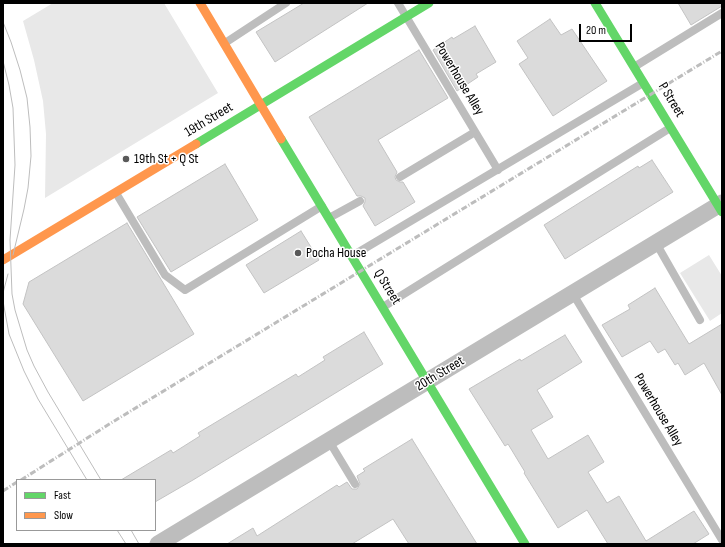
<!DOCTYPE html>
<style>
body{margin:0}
#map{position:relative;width:725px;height:547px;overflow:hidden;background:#fff;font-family:"Sofia Sans Condensed",sans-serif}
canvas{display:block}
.frame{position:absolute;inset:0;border:4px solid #000;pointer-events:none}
.legend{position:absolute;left:16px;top:479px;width:140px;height:52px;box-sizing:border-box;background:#fff;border:1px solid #999;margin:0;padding:5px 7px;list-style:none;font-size:12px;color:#000}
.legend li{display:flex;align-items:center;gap:8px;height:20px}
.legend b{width:20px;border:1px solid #999}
.scale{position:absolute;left:579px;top:24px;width:53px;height:18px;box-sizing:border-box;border:2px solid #000;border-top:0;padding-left:5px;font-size:12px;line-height:14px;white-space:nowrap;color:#000;-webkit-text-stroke:3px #fff;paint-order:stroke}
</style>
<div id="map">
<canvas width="725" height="547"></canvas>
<div class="frame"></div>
<ul class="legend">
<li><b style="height:5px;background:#63d668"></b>Fast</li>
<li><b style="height:5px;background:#ff974d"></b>Slow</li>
</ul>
<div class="scale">20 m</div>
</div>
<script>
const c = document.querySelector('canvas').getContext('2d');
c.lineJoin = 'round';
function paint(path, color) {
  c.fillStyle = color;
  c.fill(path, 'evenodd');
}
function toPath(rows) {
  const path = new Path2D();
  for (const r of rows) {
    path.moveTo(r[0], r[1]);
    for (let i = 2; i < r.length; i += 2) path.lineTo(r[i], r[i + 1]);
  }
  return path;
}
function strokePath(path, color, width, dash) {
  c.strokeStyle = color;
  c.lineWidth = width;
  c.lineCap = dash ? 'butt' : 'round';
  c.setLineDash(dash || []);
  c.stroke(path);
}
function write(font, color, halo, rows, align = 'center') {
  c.font = font + ' "Sofia Sans Condensed",sans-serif';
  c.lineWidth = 3;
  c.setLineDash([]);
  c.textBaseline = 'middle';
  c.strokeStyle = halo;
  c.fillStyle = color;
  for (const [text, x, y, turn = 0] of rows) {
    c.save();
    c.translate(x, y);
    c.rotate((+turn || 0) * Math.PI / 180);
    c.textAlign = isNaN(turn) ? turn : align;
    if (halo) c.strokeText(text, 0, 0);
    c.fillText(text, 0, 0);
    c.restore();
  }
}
const green = toPath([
 [53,3,164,3,218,93,45,198,46,134,43,101,34,60,23,21],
 [709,255,722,276,722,313,710,321,680,273]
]);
const building = toPath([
 [304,3,368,3,275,62,256,32,304,3],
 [678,3,722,3,722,6,691,25,678,3],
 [550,19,561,35,572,29,607,81,553,116,519,64,528,58,517,41,550,19],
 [475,26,496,62,476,74,478,77,457,91,433,50,452,37,453,39,475,26],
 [419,50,448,98,378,140,397,172,395,177,396,180,400,182,403,182,415,202,375,226,363,206,365,202,365,198,361,196,357,196,309,117,419,50],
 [652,160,673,192,565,259,544,225,638,166,639,168,652,160],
 [225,164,258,220,171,272,137,217,225,164],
 [127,223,194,334,83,401,23,304,29,282,127,223],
 [301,231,319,260,264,293,246,265,301,231],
 [655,288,689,344,722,324,722,395,704,363,685,375,678,363,675,365,665,349,658,353,650,341,622,357,602,325,630,309,628,305,655,288],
 [364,332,383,364,193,480,155,502,155,480,121,480,171,450,173,453,200,436,198,433,296,374,298,377,325,360,323,357,364,332],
 [565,335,582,362,537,390,553,417,531,430,548,459,588,435,604,462,588,472,607,503,619,496,646,541,694,511,709,534,693,544,608,544,587,510,558,528,524,473,525,472,508,444,505,446,469,389,520,359,521,361,565,335],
 [412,439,477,544,409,544,393,519,352,544,227,544,253,528,257,536,337,485,339,487,347,482,352,489,357,489,360,484,357,476,365,471,363,469,412,439]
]);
const lane = toPath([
 [398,3,498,170],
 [225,43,286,3],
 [634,67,722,13],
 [400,177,475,132],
 [116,193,165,275,185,290,322,206],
 [329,218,360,201],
 [656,243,700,320],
 [352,256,643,83],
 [573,294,722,540],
 [383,307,670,128],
 [329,441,355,484]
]);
const street = toPath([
 [158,544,722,203]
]);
const fast = toPath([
 [595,3,722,212],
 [281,139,525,544],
 [196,144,429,3]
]);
const slow = toPath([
 [200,3,281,139],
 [3,260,196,144]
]);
const tram = toPath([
 [3,22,11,42,20,70,27,98,30,127,31,156,28,188,24,209,13,255],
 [3,61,9,85,13,108,15,165,10,240,12,294,15,310,27,350,34,366,48,392,101,480],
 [3,293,8,274],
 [3,301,9,334,24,371,38,399,87,480],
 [117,530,126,544],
 [131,530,139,544]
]);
const rail = toPath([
 [21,480,111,423,722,51],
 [3,491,17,482]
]);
const markers = [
 [126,159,4,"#595959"],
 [298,253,4,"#595959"]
];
const streetNames = [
 ["Powerhouse Alley",459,79,59],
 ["P Street",671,100,59],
 ["19th Street",209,120,-31],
 ["Q Street",387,287,58],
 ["20th Street",440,374,-31],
 ["Powerhouse Alley",658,410,59]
];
const poiNames = [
 ["19th St + Q St",134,159],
 ["Pocha House",306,253]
];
paint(green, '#e8e8e8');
paint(building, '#dbdbdb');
strokePath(building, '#c3c3c3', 1);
strokePath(lane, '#bdbdbd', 8);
strokePath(street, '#bdbdbd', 17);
strokePath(fast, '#63d668', 9);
strokePath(slow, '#ff974d', 9);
strokePath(tram, '#bdbdbd', 1);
strokePath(rail, '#bdbdbd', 3, [6, 2, 1, 2]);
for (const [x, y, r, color] of markers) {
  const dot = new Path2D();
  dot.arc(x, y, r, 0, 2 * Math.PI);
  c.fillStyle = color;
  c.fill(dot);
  strokePath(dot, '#fff', 1.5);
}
write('14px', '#000', '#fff', streetNames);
write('14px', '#000', '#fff', poiNames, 'left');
</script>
